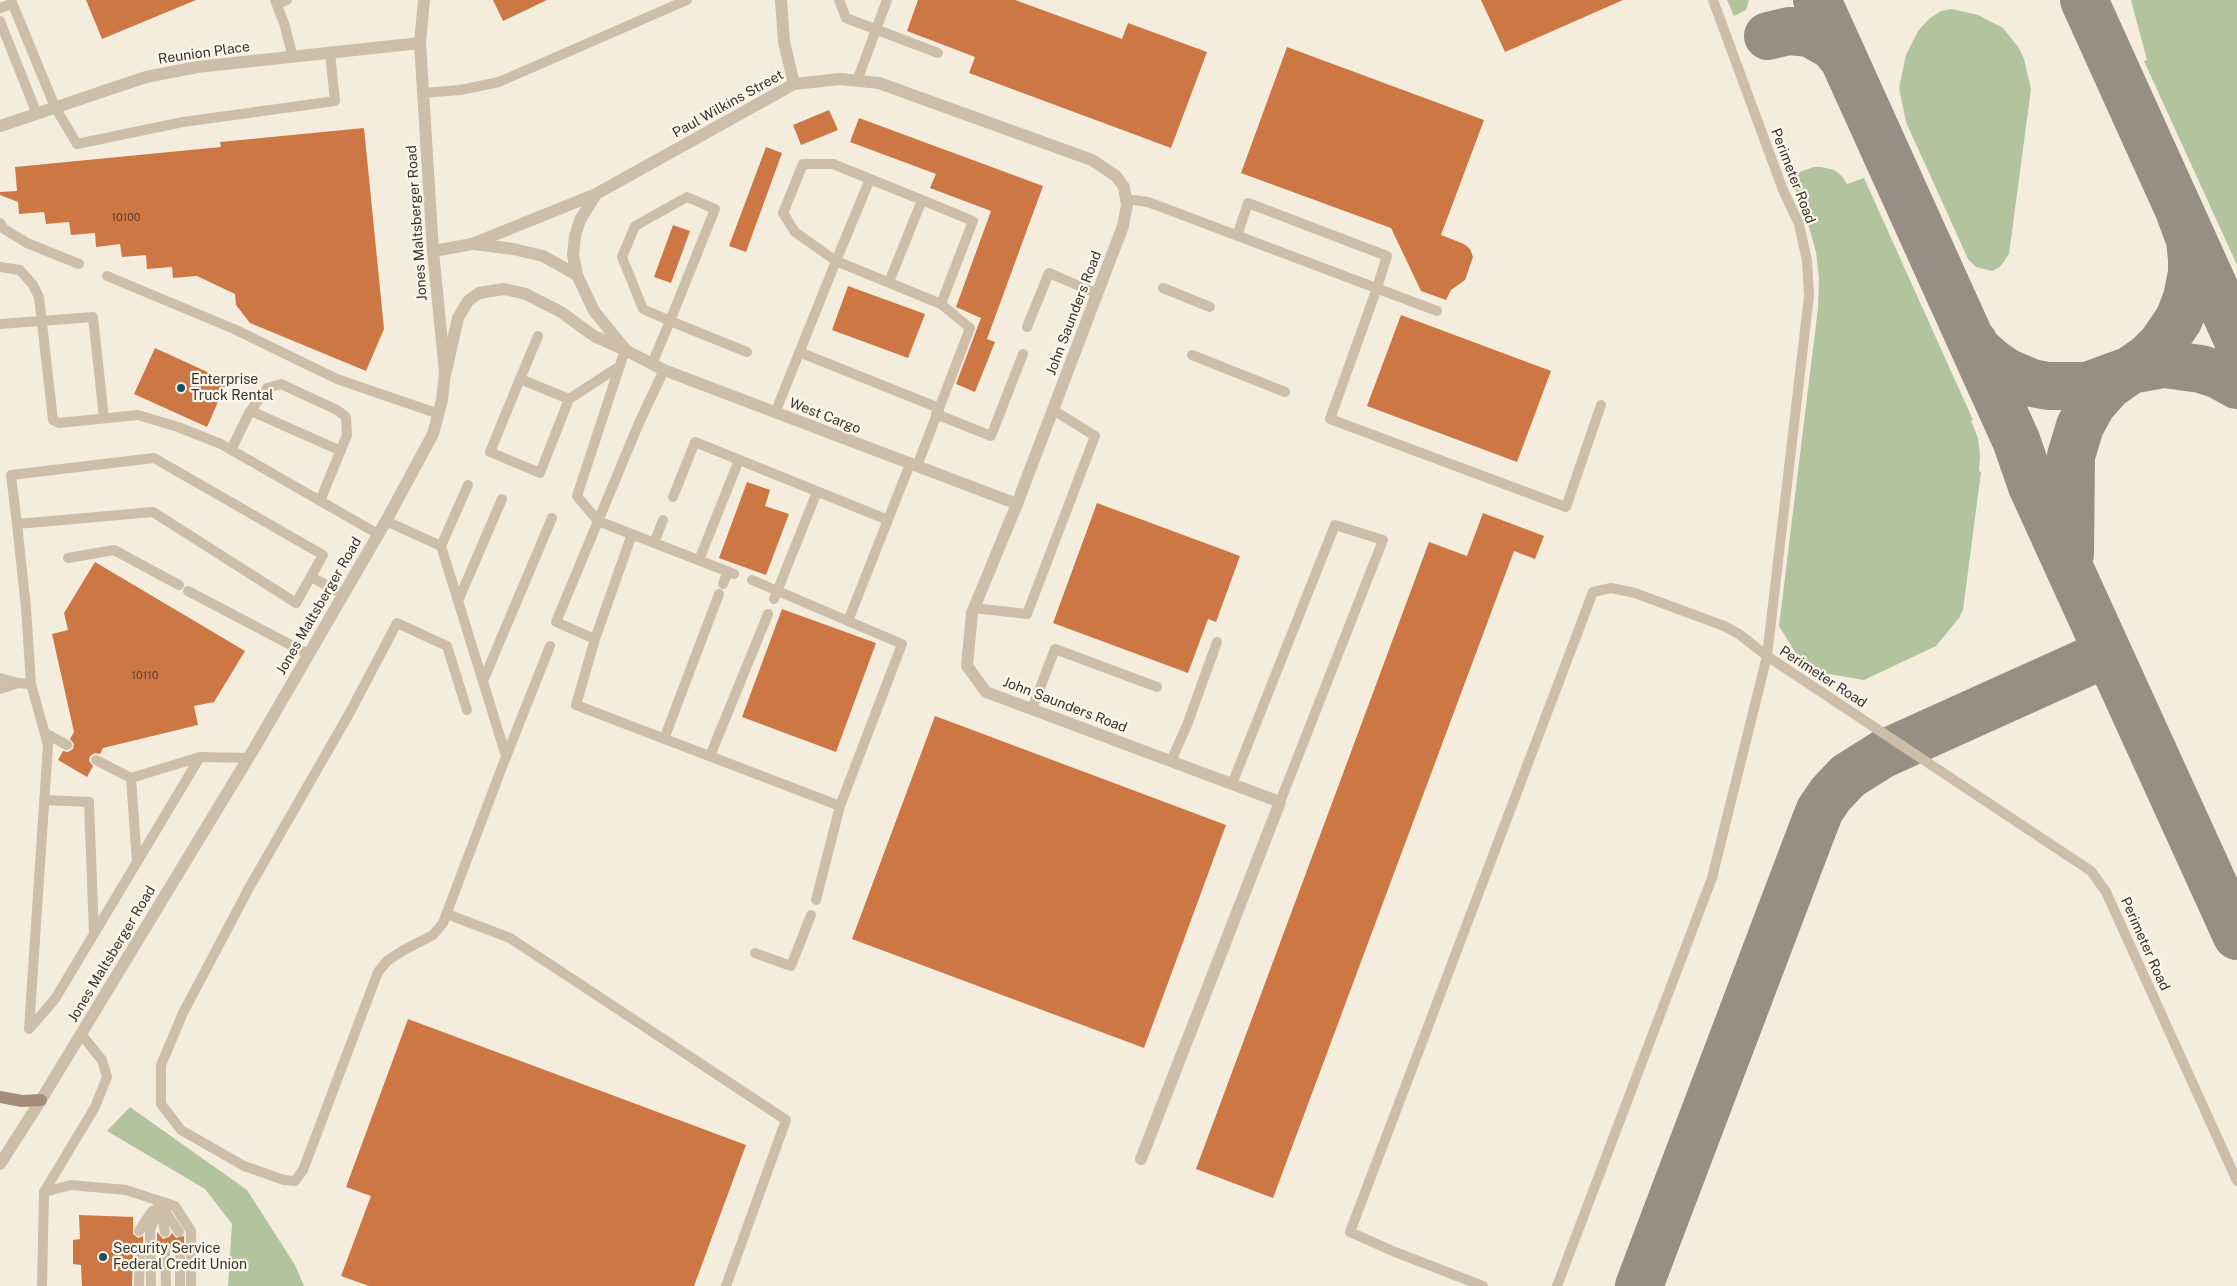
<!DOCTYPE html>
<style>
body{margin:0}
canvas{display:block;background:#f4edde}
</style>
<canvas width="2237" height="1286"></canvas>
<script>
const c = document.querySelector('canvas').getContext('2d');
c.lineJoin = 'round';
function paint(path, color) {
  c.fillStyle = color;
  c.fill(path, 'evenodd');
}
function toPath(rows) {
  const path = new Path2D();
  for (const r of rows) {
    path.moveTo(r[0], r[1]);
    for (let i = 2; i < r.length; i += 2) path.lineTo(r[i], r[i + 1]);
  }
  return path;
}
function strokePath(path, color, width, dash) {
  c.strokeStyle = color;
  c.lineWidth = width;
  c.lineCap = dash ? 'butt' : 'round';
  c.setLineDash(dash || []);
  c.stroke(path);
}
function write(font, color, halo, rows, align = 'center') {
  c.font = font + ' "Public Sans",sans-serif';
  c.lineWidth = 4.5;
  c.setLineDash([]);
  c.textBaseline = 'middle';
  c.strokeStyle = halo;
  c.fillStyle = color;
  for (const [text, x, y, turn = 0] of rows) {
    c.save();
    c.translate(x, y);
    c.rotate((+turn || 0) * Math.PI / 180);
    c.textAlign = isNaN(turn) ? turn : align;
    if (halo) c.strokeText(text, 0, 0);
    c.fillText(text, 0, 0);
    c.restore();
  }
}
const green = toPath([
 [1727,0,1749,0,1746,10,1734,16],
 [2131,0,2237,0,2237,265,2144,61,2147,60],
 [1952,9,1978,15,2003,28,2019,48,2024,59,2031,89,2009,254,2000,267,1992,271,1976,267,1968,259,1906,122,1899,88,1906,55,1918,31,1929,19,1941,11],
 [1814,167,1821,167,1834,170,1842,176,1847,184,1864,178,1973,420,1971,421,1978,438,1980,455,1979,471,1981,472,1963,610,1959,618,1936,646,1864,680,1823,673,1795,652,1779,626,1818,308,1819,278,1816,252,1806,217,1790,175],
 [130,1107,247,1190,295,1265,304,1286,228,1286,232,1224,205,1189,107,1131]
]);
const taxiway = toPath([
 [1817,0,2016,440,2032,486,2237,936],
 [2084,0,2237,338],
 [1768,36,1789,31,1810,33,1833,46,1844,60],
 [1974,343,1977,349,1993,363,2006,372,2032,383,2048,386,2087,386,2131,370,2164,364,2201,369,2219,375,2237,385],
 [2070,554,2071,456,2080,426,2092,404,2109,385,2148,358,2162,344,2179,319,2187,298,2192,273,2192,259,2190,240,2180,213],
 [1639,1286,1814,825,1820,810,1831,794,1848,776,1883,754,2107,653]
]);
const building = toPath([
 [86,0,196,0,102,39],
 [493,0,547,0,503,21],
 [918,0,1015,0,1122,39,1128,23,1207,52,1171,148,969,73,975,57,907,31],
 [1481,0,1623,0,1505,52],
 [1287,47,1484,120,1441,235,1464,244,1470,249,1473,257,1465,280,1451,290,1446,300,1421,291,1391,228,1241,173],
 [829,110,838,130,801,145,793,125],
 [859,118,1043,186,987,339,995,342,975,392,956,384,981,318,956,307,991,211,930,188,936,174,850,142],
 [364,128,384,329,366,371,250,323,236,305,235,294,197,276,173,278,172,267,147,269,146,255,122,257,120,244,96,247,95,233,71,235,69,222,46,224,44,212,19,214,18,202,0,195,0,192,17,191,15,167,221,147,220,142],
 [766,147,782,153,746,252,729,246],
 [673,225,690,231,671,283,654,277],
 [848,286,925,314,908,358,832,330],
 [1401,315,1551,371,1517,462,1367,406],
 [155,348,227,381,207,427,134,394],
 [747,482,770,490,765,506,789,514,766,575,719,558],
 [1097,503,1240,556,1216,622,1208,619,1188,673,1053,623],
 [1483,513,1544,536,1535,559,1514,551,1273,1198,1196,1169,1429,542,1467,556],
 [95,562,245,651,214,702,194,706,198,725,103,748,100,754,95,753,90,756,89,761,93,766,87,777,58,760,63,751,68,752,73,749,74,744,70,739,74,732,52,634,68,630,64,613],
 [782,609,876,643,836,752,742,717],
 [935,716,1226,825,1144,1048,852,939],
 [408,1019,746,1145,694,1286,369,1286,341,1276,371,1196,346,1187],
 [79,1215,133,1217,133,1234,138,1238,143,1236,143,1243,136,1243,133,1249,132,1286,82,1286,81,1265,73,1264,73,1240,80,1239],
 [157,1232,163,1239,169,1237,172,1233,176,1238,184,1236,184,1245,177,1244,172,1250,169,1244,164,1243,157,1250]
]);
const service = toPath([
 [11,0,55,107,77,144,183,122,335,101,330,53],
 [275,0,284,23,293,57],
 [839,0,846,18,938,53],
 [1713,0,1783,190,1799,224,1807,261,1809,296,1767,656,2091,871,2106,892,2237,1181],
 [277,4,287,0],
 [0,8,11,4],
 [0,21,37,114],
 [857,81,887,0],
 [423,93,460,90,499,82,687,0],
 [870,179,836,261,795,232,783,213,803,164,833,164,870,179,922,200,973,221,941,304],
 [1126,199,1148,202,1164,208,1437,311],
 [0,223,4,229,27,243,79,264],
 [1237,236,1248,203,1387,256,1377,288,1330,419,1566,507,1601,405],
 [0,267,20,270,33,285,39,297,53,420,59,423,138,415,178,427,221,444,378,534],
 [107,276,234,329,337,379,439,414],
 [889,282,922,200],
 [1163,288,1210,307],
 [0,324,93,317,104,418],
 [1027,327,1049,273,1098,294],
 [625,350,577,496,598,521,734,574],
 [799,352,939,408],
 [1192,355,1285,392],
 [652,364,670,321,715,209,687,197,635,226,622,257,643,309,670,321,747,352],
 [664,370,639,423,556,622,595,639,576,705,840,806,902,644,848,621],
 [520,379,569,399,540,473,490,452,520,379],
 [520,379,538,336],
 [569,399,620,366],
 [251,411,341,451],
 [775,413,836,261,941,304,970,328,917,466],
 [936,414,991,436,1023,354],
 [231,450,249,413,267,388,281,384,337,410,346,417,347,435,320,501],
 [673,497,695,442,888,520],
 [386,521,441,546,506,756],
 [17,524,153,512,296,603,323,555,154,458,11,475,17,524,26,608,31,684,18,683],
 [654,543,663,520],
 [441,546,468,485],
 [68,558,114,550,179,585],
 [699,560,739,460],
 [311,577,343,594],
 [752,580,848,621,910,464],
 [723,584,728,571],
 [188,591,308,654],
 [774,599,817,492],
 [458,601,502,499],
 [974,608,1027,614,1095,436,1053,410],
 [595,639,632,534],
 [0,678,18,683,0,689],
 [483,681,552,518],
 [31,684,48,745,29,1029,55,999,200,757,248,758],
 [1032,709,1055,649,1157,687],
 [467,710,447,646,397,623,349,714,249,888,183,1013,161,1065,161,1104,181,1130,244,1166,284,1180,295,1181,303,1170,378,972,387,961,402,951,433,935,443,923,502,767,550,646],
 [45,733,67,745],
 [664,739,719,594],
 [710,756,768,614],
 [96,760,131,778],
 [1171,761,1187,725,1217,642],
 [1232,784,1335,525,1383,540,1280,802],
 [44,800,89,802,94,934],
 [137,862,131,778,200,757],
 [816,900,840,806],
 [447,914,510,938,786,1120,726,1286],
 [755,953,791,966,811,915],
 [44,1192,71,1185,126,1190,175,1206,191,1231,191,1286],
 [159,1202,179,1232],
 [160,1208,165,1232],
 [139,1231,152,1211],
 [165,1250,166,1286],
 [180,1250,180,1286],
 [42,1286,44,1192,95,1107,107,1077,102,1060,81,1034],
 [139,1286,140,1249],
 [151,1286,150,1231,159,1202],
 [1483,1286,1395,1252,1350,1232,1593,592,1611,588,1635,593,1724,626,1739,634,1767,656,1712,878,1557,1286]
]);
const minor = toPath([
 [781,0,784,42,794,84],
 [0,126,146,77,197,67,420,43],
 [474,244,513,249,543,256,577,275,594,311,625,349],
 [433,251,472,244,596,194,794,84,840,79,879,83,1092,160,1116,176,1124,187,1127,205,1123,226,1017,504,972,613,967,666,986,692,1280,802,1141,1159],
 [577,275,573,255,575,236,580,220,596,194],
 [446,371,458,318,468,301,479,293,504,289,526,294,561,312,594,336,625,350,664,370,1017,504]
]);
const tertiary = toPath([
 [0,1164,41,1100,255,747,386,521,433,434,442,400,445,373,433,251,420,43,424,0]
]);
const secondary = toPath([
 [0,1097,22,1101,41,1100]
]);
const markers = [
 [181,388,5,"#1c515e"],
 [103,1257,5,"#1c515e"]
];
const numberNames = [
 ["10100",126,218],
 ["10110",145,676]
];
const streetNames = [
 ["Reunion Place",204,53,-8],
 ["Paul Wilkins Street",728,104,-29],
 ["Perimeter Road",1793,176,69],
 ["Jones Maltsberger Road",417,223,-94],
 ["John Saunders Road",1074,313,-69],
 ["West Cargo",825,416,21],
 ["Jones Maltsberger Road",319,606,-60],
 ["Perimeter Road",1823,677,33],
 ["John Saunders Road",1065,705,21],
 ["Perimeter Road",2145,944,66],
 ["Jones Maltsberger Road",112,954,-59]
];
const poiNames = [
 ["Enterprise",191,380],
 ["Truck Rental",191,396],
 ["Security Service",113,1249],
 ["Federal Credit Union",113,1265]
];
paint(green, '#b2c49d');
strokePath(taxiway, '#978f84', 48);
paint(building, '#c74');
strokePath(service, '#cdbea9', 10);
strokePath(minor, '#cdbea9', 12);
strokePath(tertiary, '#cdbea9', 12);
strokePath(secondary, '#a18d7a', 12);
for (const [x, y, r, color] of markers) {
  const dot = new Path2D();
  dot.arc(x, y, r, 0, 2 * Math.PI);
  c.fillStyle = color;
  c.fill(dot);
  strokePath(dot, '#fbf6eb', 2);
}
write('11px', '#5e4230', null, numberNames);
write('14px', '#3a3129', '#fbf6eb', streetNames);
write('14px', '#3a3129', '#fbf6eb', poiNames, 'left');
</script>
